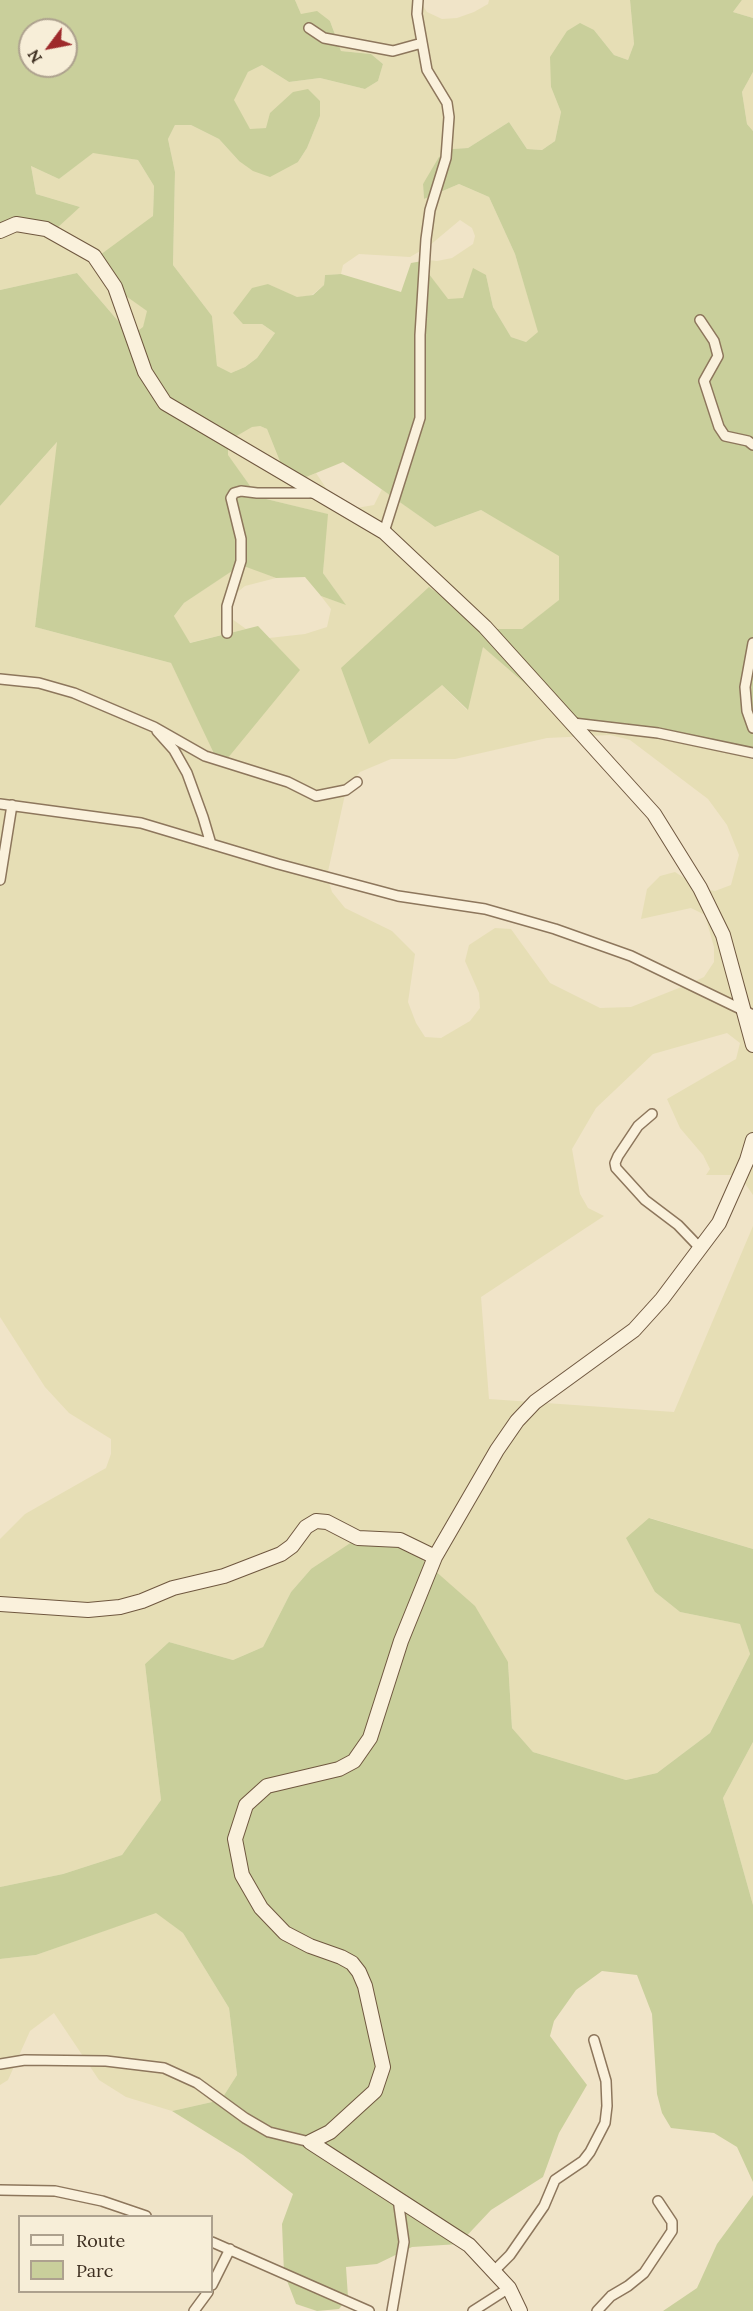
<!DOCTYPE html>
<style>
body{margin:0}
#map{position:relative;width:753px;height:2311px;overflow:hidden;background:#f0e4c8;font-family:Lora,serif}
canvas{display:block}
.legend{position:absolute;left:18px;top:2215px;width:195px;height:78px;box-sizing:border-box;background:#f7eed8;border:2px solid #ada18e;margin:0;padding:8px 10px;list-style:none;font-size:18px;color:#3d2e20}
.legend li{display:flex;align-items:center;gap:12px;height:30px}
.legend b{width:30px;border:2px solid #ada18e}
.north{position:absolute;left:18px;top:18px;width:60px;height:60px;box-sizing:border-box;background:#f7eed8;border:2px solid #ada18e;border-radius:50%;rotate:238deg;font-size:16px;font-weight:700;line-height:24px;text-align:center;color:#3d2e20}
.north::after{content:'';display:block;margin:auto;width:21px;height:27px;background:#9e2a2b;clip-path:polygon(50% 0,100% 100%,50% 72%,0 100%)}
</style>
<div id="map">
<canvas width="753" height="2311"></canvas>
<ul class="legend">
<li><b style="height:8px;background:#faf1dc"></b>Route</li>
<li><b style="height:16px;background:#c9cf9b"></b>Parc</li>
</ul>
<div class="north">N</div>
</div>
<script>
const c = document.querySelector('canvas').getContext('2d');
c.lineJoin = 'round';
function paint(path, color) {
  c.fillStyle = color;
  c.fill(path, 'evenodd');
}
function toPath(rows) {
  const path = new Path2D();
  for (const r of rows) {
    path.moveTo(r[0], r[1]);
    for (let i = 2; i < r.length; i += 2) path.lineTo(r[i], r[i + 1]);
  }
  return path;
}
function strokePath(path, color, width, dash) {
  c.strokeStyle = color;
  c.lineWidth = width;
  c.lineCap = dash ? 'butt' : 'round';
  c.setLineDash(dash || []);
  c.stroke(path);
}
const farmland = toPath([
 [295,0,419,0,427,12,442,19,457,18,474,12,488,4,489,0,630,0,634,44,628,60,614,55,594,30,551,87,561,112,555,141,542,150,527,149,509,122,468,148,452,149,423,184,424,199,459,184,489,197,515,254,539,333,526,342,511,337,493,307,486,275,463,299,447,299,429,274,428,260,437,261,452,258,473,244,475,236,472,228,460,220,429,246,410,257,359,254,343,265,341,274,325,275,324,285,312,295,297,298,268,284,243,324,262,324,275,333,257,358,245,367,231,373,217,367,212,316,173,265,175,172,168,139,175,125,191,125,219,139,239,161,298,162,307,148,320,116,266,128,250,130,233,100,248,72,262,65,289,82,320,78,365,89,378,81,383,64,371,54,341,51,330,21,301,14],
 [742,0,753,0,753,18,733,12],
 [753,72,753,131,747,124,742,92],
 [93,152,138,160,154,186,153,216,116,289,148,311,143,328,131,336,77,273,0,290,0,223,46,229,80,207,36,194,31,166,59,179],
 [252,426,260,426,267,429,289,484,316,473,336,503,356,508,374,505,382,489,435,527,481,510,559,555,560,600,522,629,487,629,442,685,467,710,483,646,574,726,659,736,753,755,753,1195,739,1175,706,1175,710,1169,703,1155,680,1128,667,1099,736,1059,740,1043,727,1033,653,1054,596,1108,572,1149,580,1194,588,1208,604,1216,481,1297,489,1399,674,1412,753,1226,753,1549,650,1518,655,1592,680,1612,741,1624,750,1654,710,1733,657,1773,626,1780,533,1752,512,1728,508,1662,311,1569,291,1592,263,1647,233,1660,169,1642,145,1664,161,1800,122,1855,63,1874,0,1887,0,1539,25,1514,106,1468,111,1454,111,1439,69,1413,45,1387,0,1317,0,506,58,441,35,627,171,663,220,763,299,670,269,638,305,634,327,627,331,609,321,596,345,604,323,573,327,514,258,497,227,455,228,441],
 [610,735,630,740,708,799,727,825,739,855,731,885,715,891,700,888,675,872,660,876,647,889,641,919,691,908,705,915,714,947,714,962,704,977,689,984,631,1007,600,1008,550,983,511,929,495,928,469,945,465,961,479,993,480,1008,470,1021,441,1038,425,1037,416,1023,408,1002,415,954,392,931,345,908,332,892,327,876,346,790,360,772,391,759,455,759,547,738],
 [241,564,276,578,245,586,229,599,228,616,246,629,189,643,174,616,184,603],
 [753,1742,753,1905,723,1798],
 [156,1912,183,1933,229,2008,237,2075,221,2100,172,2111,126,2097,99,2080,54,2013,30,2031,8,2080,0,2085,0,1959,36,1955]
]);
const green = toPath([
 [0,0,295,0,301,14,317,11,330,21,341,51,371,54,383,64,378,81,365,89,320,78,289,82,262,65,248,72,234,100,250,129,266,128,270,113,293,92,308,89,320,101,320,116,307,148,298,162,270,177,253,171,239,161,219,139,191,125,175,125,168,139,175,172,173,265,212,316,217,366,231,373,245,367,257,358,275,333,262,324,243,324,233,313,252,288,268,284,297,297,313,295,324,285,325,275,341,274,401,292,411,263,428,260,429,274,448,299,463,298,473,268,486,275,493,307,511,337,526,342,538,332,515,254,489,197,459,184,424,199,423,184,439,157,452,149,468,148,509,122,527,149,542,150,555,141,561,112,551,87,550,57,567,31,580,23,594,30,614,55,628,60,634,44,630,0,742,0,733,12,753,18,753,72,742,92,747,124,753,131,753,755,659,736,574,726,483,647,468,710,442,685,369,744,341,668,429,587,487,629,522,629,559,600,559,556,481,510,435,527,343,462,289,484,267,429,260,426,252,427,228,441,228,455,258,497,328,514,323,573,346,605,321,596,305,577,276,578,241,565,184,603,174,616,190,643,258,626,300,670,227,759,219,764,171,663,35,627,57,442,0,506,0,290,77,273,131,336,143,327,147,311,116,289,96,258,153,216,154,186,138,160,93,153,59,179,31,166,36,194,80,207,57,228,46,229,0,223],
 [30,30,66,30,66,66,30,66],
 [649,1518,753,1549,753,1742,723,1798,753,1905,753,2182,737,2147,714,2133,671,2128,662,2113,657,2094,652,2014,637,1975,602,1971,576,1990,554,2021,550,2036,587,2085,559,2133,543,2177,491,2210,459,2244,412,2247,377,2264,346,2267,348,2297,339,2309,317,2311,296,2304,284,2273,282,2224,293,2194,243,2155,172,2111,221,2100,237,2075,229,2008,183,1933,156,1913,36,1955,0,1959,0,1887,63,1874,122,1855,161,1800,145,1664,169,1642,233,1660,263,1647,291,1592,311,1569,358,1538,400,1540,475,1606,508,1662,512,1728,533,1752,626,1780,657,1773,710,1733,750,1654,740,1624,680,1612,655,1592,626,1538],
 [753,2195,753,2311,663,2311,697,2288,717,2244]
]);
const street = toPath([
 [309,28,324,38,393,51,422,43],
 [700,320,714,341,718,356,704,381,719,427,725,436,748,441,753,445],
 [384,532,420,418,420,335,426,239,430,210,446,158,449,117,447,103,427,70,417,14,418,0],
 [227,633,227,606,241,561,241,539,231,498,234,493,241,491,257,493,315,493],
 [753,643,745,687,747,711,753,728],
 [0,679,39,683,74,693,154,727,205,756,288,782,316,796,346,790,357,782],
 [573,723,658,733,753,753],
 [157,731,174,750,187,773,203,817,211,844],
 [0,804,141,823,278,864,398,896,485,909,555,929,631,956,753,1015],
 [0,880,12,805],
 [652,1114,638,1126,618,1156,615,1163,616,1168,645,1200,678,1225,701,1249],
 [0,2064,25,2060,106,2061,164,2068,197,2083,245,2118,269,2132,310,2142],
 [0,2190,55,2191,102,2201,146,2216],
 [212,2242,369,2311],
 [493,2272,510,2255,544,2206,555,2180,583,2161,590,2152,605,2123,607,2106,606,2081,594,2040],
 [212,2285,230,2249],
 [194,2311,208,2292],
 [392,2311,404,2242,398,2199],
 [473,2311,509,2288],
 [597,2311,611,2296,628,2286,644,2273,672,2231,672,2222,658,2201]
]);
const secondary = toPath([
 [0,231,16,224,46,229,94,256,115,287,145,372,165,403,384,532,485,627,654,814,700,888,723,935,753,1045],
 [0,1604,88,1610,120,1607,142,1601,173,1588,224,1576,281,1554,292,1546,306,1527,316,1521,327,1522,358,1538,400,1540,435,1557],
 [310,2142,330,2132,375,2091,383,2067,365,1986,359,1972,352,1963,341,1957,310,1946,285,1933,261,1908,242,1875,235,1839,246,1805,267,1786,339,1769,354,1761,370,1738,401,1641,435,1557,497,1450,517,1421,535,1402,634,1330,662,1299,719,1223,747,1160,753,1140],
 [310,2142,469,2245,509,2288,520,2311]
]);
paint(farmland, '#e6deb5');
paint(green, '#c9cf9b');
strokePath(street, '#8d765c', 12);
strokePath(secondary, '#6f573f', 16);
strokePath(street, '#faf1dc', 9);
strokePath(secondary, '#faf1dc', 14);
</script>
